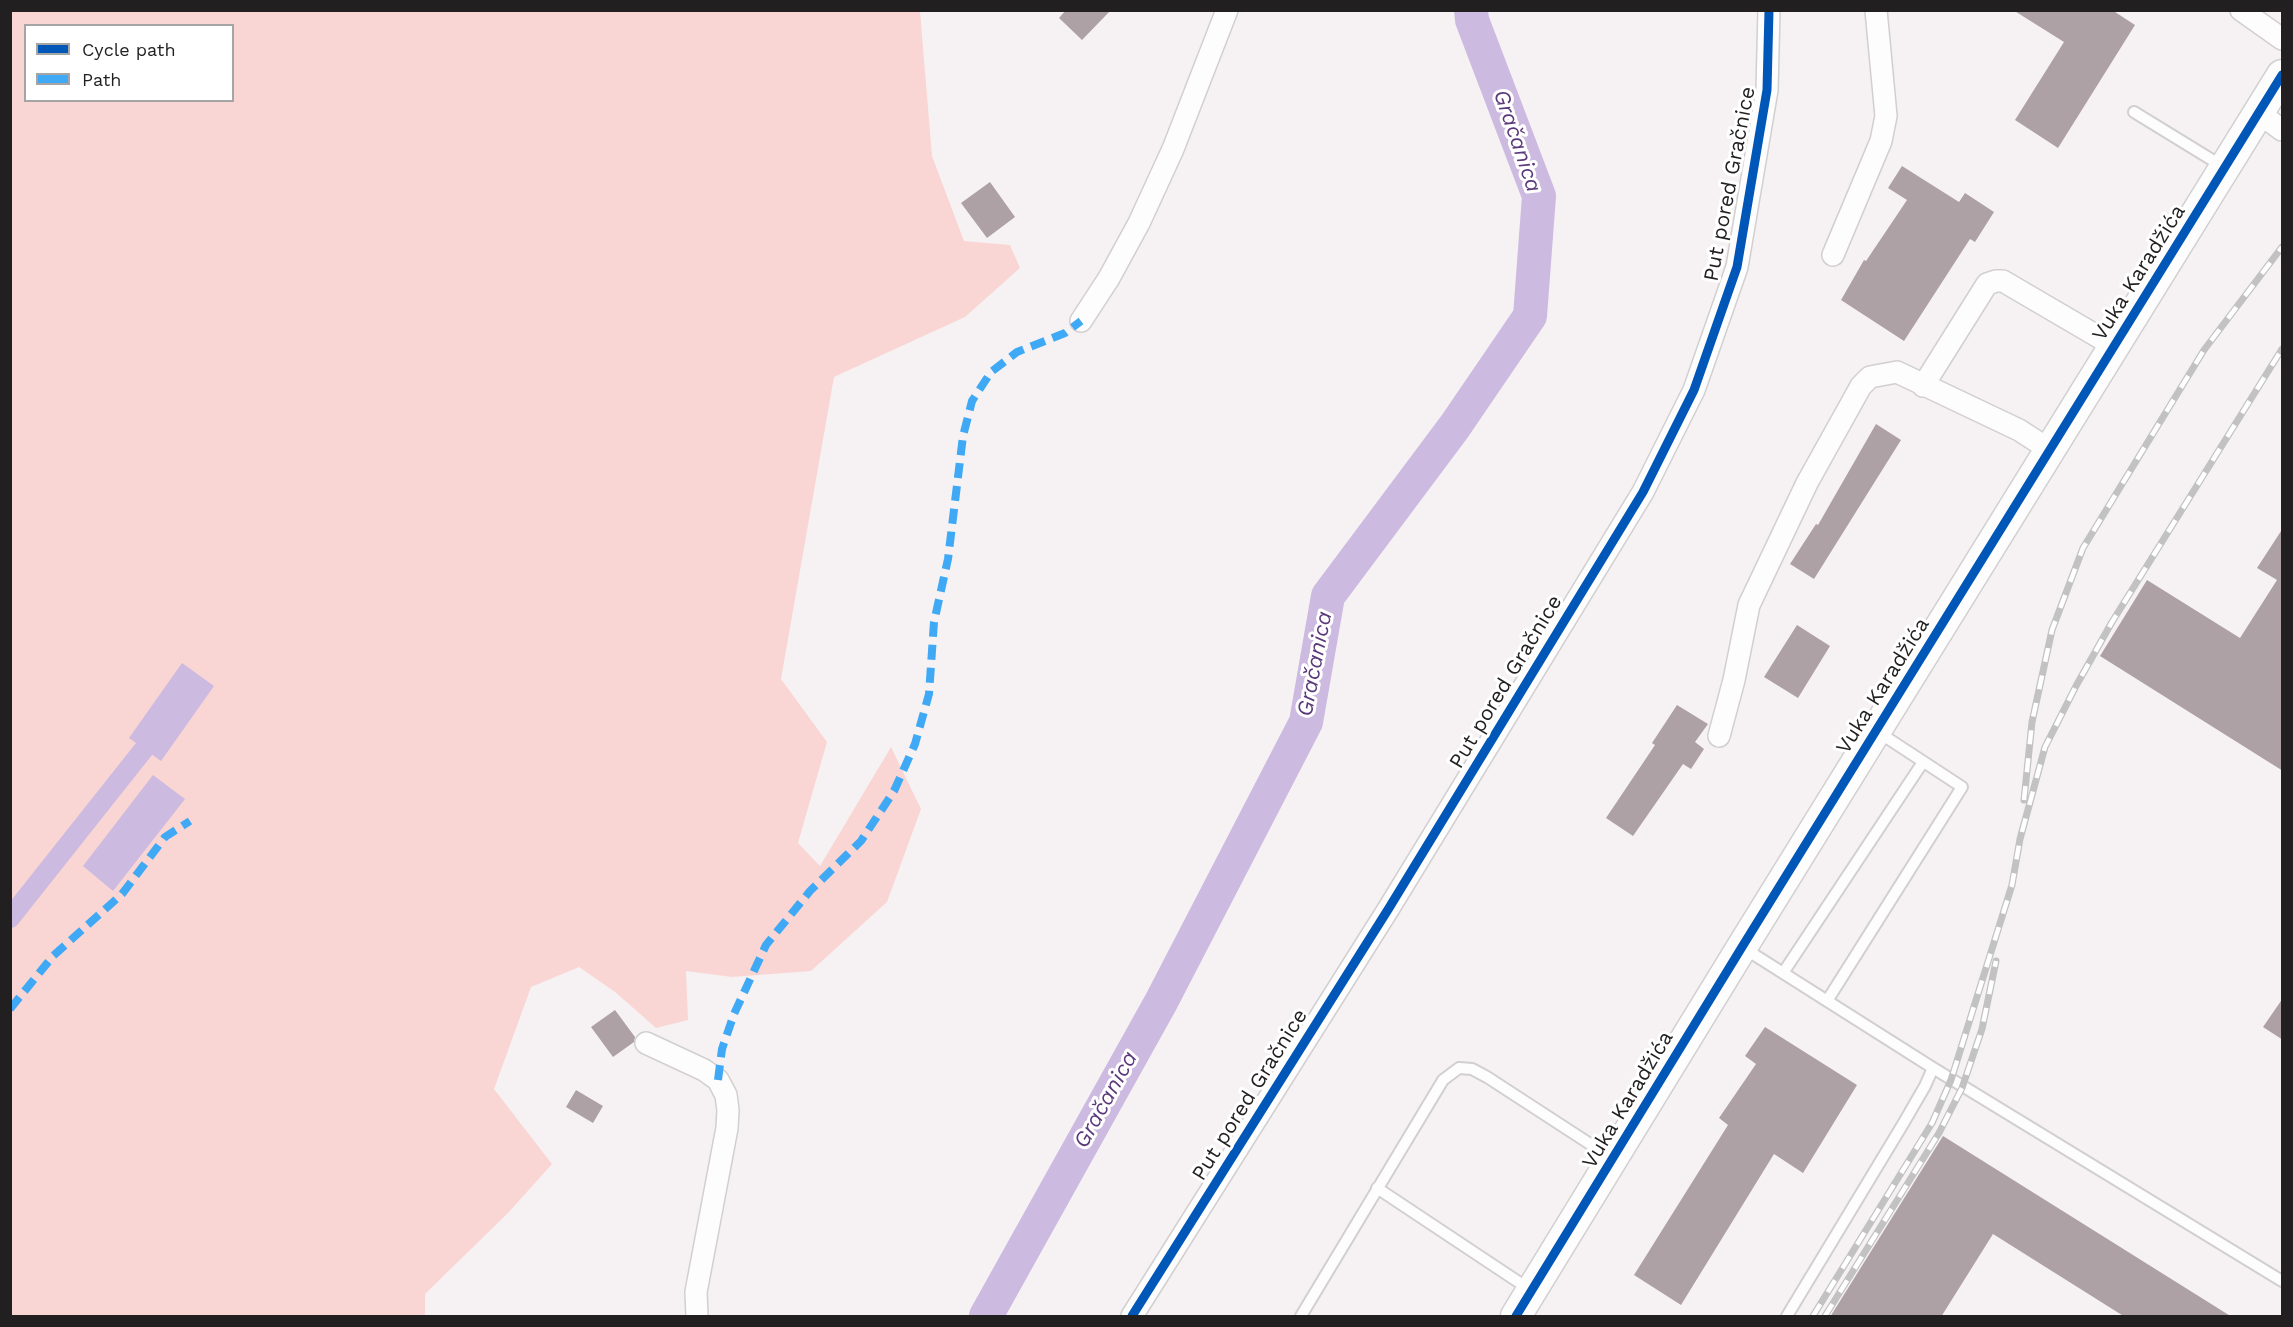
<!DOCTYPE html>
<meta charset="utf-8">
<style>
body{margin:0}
#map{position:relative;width:2293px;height:1327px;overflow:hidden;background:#f6f2f4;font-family:"Work Sans",sans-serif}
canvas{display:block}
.frame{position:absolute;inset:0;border:12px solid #211f20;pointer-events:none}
.legend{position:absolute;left:24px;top:24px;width:210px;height:78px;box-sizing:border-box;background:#fff;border:2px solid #a6a5a6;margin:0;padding:8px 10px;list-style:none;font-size:18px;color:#211f20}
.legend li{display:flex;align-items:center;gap:12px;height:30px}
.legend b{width:30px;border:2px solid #a6a5a6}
</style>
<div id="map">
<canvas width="2293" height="1327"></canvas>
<div class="frame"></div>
<ul class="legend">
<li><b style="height:8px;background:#0057b8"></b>Cycle path</li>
<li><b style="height:8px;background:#3fa9f5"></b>Path</li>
</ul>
</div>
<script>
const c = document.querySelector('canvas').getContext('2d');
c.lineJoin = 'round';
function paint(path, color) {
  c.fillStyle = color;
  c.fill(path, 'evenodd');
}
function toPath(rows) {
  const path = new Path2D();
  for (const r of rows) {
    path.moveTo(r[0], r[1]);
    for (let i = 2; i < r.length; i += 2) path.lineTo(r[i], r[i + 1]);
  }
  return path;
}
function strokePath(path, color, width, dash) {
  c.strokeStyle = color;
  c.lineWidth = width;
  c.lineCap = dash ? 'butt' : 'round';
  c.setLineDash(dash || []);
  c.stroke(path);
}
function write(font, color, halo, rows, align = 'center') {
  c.font = font + ' "Work Sans",sans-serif';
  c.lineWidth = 6;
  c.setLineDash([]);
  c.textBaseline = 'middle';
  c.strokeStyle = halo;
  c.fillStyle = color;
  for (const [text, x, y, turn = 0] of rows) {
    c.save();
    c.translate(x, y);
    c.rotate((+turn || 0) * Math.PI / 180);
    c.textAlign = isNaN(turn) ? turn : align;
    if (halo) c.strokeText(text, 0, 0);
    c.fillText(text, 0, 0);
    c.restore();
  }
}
const green = toPath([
 [10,11,920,11,932,156,964,241,1010,245,1020,268,965,317,834,377,781,679,827,742,798,843,820,866,891,747,921,809,887,902,811,971,732,977,686,971,688,1020,656,1028,615,992,579,967,531,987,494,1089,552,1164,509,1212,425,1294,425,1316,11,1316],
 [26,26,232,26,232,100,26,100]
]);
const water = toPath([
 [182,663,214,686,161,761,129,738],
 [153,775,185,799,113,891,83,866]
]);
const canal = toPath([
 [10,918,144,749]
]);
const river = toPath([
 [986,1316,1161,1002,1306,722,1328,596,1455,426,1530,316,1539,196,1472,20,1471,10]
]);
const building = toPath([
 [1066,10,1111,10,1082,40,1059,18],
 [2013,10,2112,10,2135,25,2058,148,2015,120,2064,42],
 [1902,166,1959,202,1965,193,1994,212,1975,242,1970,239,1904,341,1841,300,1864,260,1866,261,1907,200,1888,188],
 [990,182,1015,217,987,238,961,203],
 [1876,424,1901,440,1814,579,1790,564,1816,524,1818,525],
 [2283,528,2283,771,2100,656,2147,580,2240,638,2277,580,2257,568],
 [1797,625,1830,646,1798,698,1764,677],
 [1677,705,1708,724,1695,742,1704,749,1691,769,1683,764,1633,836,1606,818,1655,745,1652,743],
 [2283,998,2283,1040,2263,1027],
 [615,1010,635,1037,634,1042,613,1057,591,1027],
 [1765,1027,1857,1085,1803,1173,1774,1154,1681,1305,1634,1275,1728,1125,1719,1118,1756,1064,1745,1056],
 [576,1090,603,1106,593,1123,566,1107],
 [1943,1136,2232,1317,2125,1317,1993,1234,1941,1317,1830,1317]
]);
const lane = toPath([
 [2134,112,2222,166],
 [1742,947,1933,1068,2282,1281],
 [1783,973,1923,762],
 [1827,1001,1962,787,1878,732],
 [1377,1188,1529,1289],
 [1301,1316,1443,1080,1459,1068,1472,1069,1487,1077,1610,1157],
 [1787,1316,1903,1124,1925,1086,1933,1068]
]);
const street = toPath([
 [2241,10,2282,39],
 [2259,113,2282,130],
 [1833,255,1881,141,1886,116,1876,10],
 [1081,321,1109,278,1139,223,1173,149,1227,10],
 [1923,386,1987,284,1996,281,2003,281,2114,346],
 [1719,736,1734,680,1749,605,1807,483,1861,386,1870,377,1897,372,2019,430,2050,450],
 [646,1043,704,1070,718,1080,726,1095,728,1110,727,1128,696,1292,697,1316],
 [1132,1316,1389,908,1643,492,1694,390,1737,267,1767,90,1769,10]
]);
const secondary = toPath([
 [1516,1316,1742,947,2282,75]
]);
const rail = toPath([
 [2024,800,2032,722,2052,630,2083,548,2204,350,2282,247],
 [1813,1316,1932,1123,1951,1080,2012,885,2020,839,2045,747,2076,686,2112,622,2282,349],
 [1825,1316,1939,1133,1962,1088,1982,1029,1996,961]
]);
const quiet = toPath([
 [10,1009,53,956,122,894,165,837,190,821],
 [718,1080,722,1049,734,1014,766,945,810,891,861,841,894,791,915,744,929,694,934,622,948,559,963,436,972,401,991,372,1017,352,1065,333,1081,321]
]);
const cycleway = toPath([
 [1132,1316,1389,908,1643,492,1694,390,1737,267,1767,90,1769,10],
 [1516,1316,1742,947,2282,75]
]);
const streetNames = [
 ["Put pored Gračnice",1730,184,-79],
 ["Vuka Karadžića",2139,273,-58],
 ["Put pored Gračnice",1506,682,-59],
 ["Vuka Karadžića",1883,686,-58],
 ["Put pored Gračnice",1250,1095,-58],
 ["Vuka Karadžića",1628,1100,-59]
];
const waterNames = [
 ["Gračanica",1517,141,71],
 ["Gračanica",1315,664,-79],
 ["Gračanica",1106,1100,-61]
];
paint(green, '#f9d6d4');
paint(water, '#cdbae0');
strokePath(canal, '#cdbae0', 20);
strokePath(river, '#cdbae0', 34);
paint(building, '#aea1a5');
strokePath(lane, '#d2cfd0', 14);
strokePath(street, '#d2cfd0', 24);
strokePath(secondary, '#d2cfd0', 33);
strokePath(lane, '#fefdfd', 10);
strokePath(street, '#fefdfd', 21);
strokePath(secondary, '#fefdfd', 30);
strokePath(rail, '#c3c2c3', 7);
strokePath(rail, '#fff', 4.5, [14]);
strokePath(quiet, '#3fa9f5', 8, [15, 8]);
strokePath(cycleway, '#0057b8', 9);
write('21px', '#211f20', '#fff', streetNames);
write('italic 22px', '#5a387a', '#fff', waterNames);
</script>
